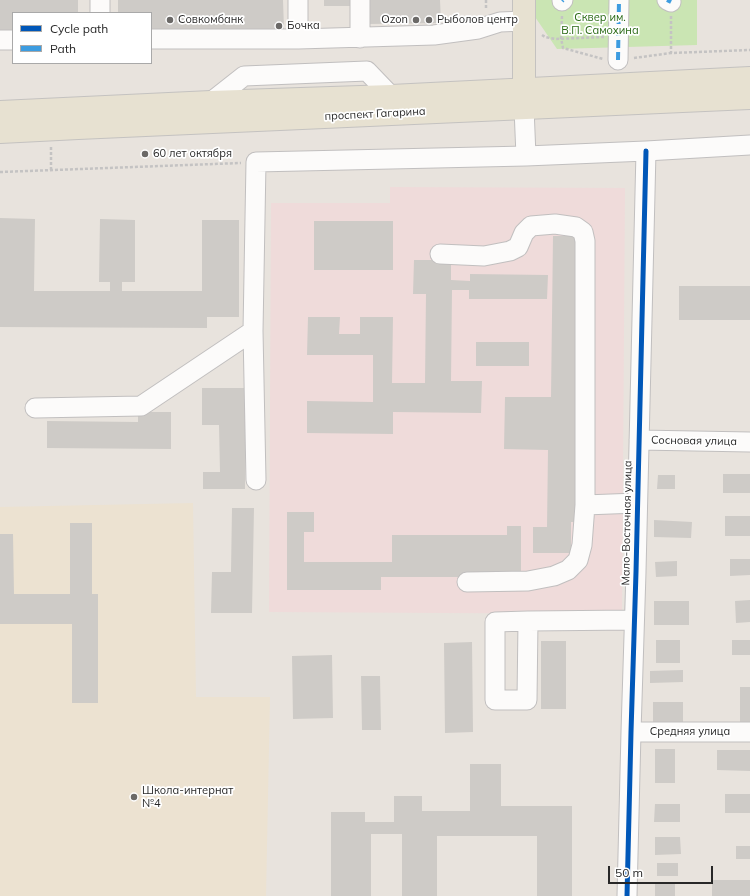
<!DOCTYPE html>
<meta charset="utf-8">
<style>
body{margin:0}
#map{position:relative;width:750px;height:896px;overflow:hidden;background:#e8e3dd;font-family:Mulish,sans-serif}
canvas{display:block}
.legend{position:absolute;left:12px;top:12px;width:140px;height:52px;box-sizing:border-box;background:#fff;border:1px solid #a9a9a9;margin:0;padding:5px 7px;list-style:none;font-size:12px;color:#282828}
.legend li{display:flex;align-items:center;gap:8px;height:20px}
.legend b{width:20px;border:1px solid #a9a9a9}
.scale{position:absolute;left:608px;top:866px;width:105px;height:18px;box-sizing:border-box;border:2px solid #282828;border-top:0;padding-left:5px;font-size:12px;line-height:14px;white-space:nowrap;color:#282828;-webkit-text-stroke:3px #fff;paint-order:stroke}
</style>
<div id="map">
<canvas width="750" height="896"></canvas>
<ul class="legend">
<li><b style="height:5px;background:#0057b8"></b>Cycle path</li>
<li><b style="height:5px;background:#3d9ce0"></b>Path</li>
</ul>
<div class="scale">50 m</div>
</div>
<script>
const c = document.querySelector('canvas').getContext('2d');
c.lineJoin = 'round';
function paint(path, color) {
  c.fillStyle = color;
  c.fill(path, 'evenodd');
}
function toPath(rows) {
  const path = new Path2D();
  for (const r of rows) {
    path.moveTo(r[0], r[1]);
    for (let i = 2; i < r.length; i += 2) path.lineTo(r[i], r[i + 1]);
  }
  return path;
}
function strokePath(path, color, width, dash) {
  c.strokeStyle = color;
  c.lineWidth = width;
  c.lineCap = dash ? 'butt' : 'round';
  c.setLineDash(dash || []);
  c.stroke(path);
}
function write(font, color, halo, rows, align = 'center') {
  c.font = font + ' Mulish,sans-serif';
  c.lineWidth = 3.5;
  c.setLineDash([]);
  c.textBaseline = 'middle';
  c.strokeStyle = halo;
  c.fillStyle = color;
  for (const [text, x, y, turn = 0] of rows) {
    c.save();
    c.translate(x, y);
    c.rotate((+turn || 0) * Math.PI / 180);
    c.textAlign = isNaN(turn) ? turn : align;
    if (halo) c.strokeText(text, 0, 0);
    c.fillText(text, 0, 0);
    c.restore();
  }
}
const education = toPath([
 [193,503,196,697,270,697,266,896,0,896,0,507]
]);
const medical = toPath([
 [390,187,625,188,622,614,269,612,271,203,390,203]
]);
const green = toPath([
 [533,0,697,0,697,45,557,49,533,14]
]);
const building = toPath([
 [0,0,78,0,78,13,13,13,13,30,0,30],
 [118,0,283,0,284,29,151,30,151,13,118,13],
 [324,0,354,0,354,6,324,6],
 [368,0,440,0,441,23,368,24],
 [0,218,35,219,34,291,110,291,110,282,99,282,100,219,135,220,135,282,122,282,122,291,202,291,202,220,239,220,239,317,207,317,207,328,0,327],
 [314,221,393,221,393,270,314,270],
 [553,236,580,236,577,522,571,522,571,553,533,553,533,527,547,527,548,450,504,449,505,397,551,397],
 [414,260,451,260,451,280,470,281,470,274,548,275,547,299,469,299,469,290,452,290,451,381,482,381,481,413,393,412,393,434,307,433,307,401,373,402,373,355,307,355,308,317,340,317,339,334,360,334,360,317,393,317,392,383,425,383,426,294,413,294],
 [679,286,750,286,750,320,679,320],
 [476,342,529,342,529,366,476,366],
 [202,388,245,388,245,489,203,489,203,472,220,472,219,425,202,425],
 [138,412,171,412,171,449,47,448,47,421,138,422],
 [723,474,750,474,750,493,723,493],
 [658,475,675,475,675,489,657,489],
 [232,508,254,508,252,613,211,613,212,572,231,572],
 [287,512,314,512,314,532,304,532,304,562,392,562,392,535,507,535,507,526,521,526,521,577,381,577,381,590,287,590],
 [725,516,750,516,750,536,725,536],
 [654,520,692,522,691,538,654,537],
 [70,523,92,523,92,594,98,594,98,703,72,703,72,624,0,624,0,534,13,534,14,594,70,594],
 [730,559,750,559,750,575,730,576],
 [677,561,677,576,656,577,655,562],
 [750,600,750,622,736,623,735,601],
 [654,601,689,601,689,625,654,625],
 [656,640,680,640,680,663,656,663],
 [732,640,750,640,750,655,732,655],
 [541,641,566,641,566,709,541,709],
 [472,642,473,732,445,733,444,643],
 [332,655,333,718,293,719,292,656],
 [683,670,683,682,650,683,650,671],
 [361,676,380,676,381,730,362,730],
 [740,687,750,687,750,722,740,722],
 [653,702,683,702,683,722,653,722],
 [655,749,675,749,675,783,655,783],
 [717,750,750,750,750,771,717,770],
 [470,764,501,764,501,806,572,806,572,896,537,896,537,836,437,836,437,896,402,896,402,834,371,834,371,896,331,896,331,812,365,812,365,822,394,822,394,796,422,796,422,811,470,811],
 [725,794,750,794,750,813,725,813],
 [655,804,680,804,680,822,654,822],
 [655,837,680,837,681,854,655,855],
 [736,846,750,846,750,859,736,859],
 [657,863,678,863,678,876,657,876],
 [712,880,750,880,750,896,712,896],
 [655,883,675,884,675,896,655,896]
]);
const path = toPath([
 [486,0,486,9],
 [562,16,561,38,563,48,603,59],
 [671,16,671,53,750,50],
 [542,35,545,37,555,39,604,37],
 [634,58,671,53],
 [51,147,51,170],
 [0,172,241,163]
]);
const minor = toPath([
 [100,0,100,13],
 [298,0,298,39],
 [667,0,671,2],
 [562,1,563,0],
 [360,38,360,0],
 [151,39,298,39,434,35,478,29,500,22,524,21],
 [0,40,13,40],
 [618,60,619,0],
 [211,102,244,76,367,71,391,96],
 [524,108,526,156],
 [440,254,484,256,510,251,518,247,524,233,531,226,555,224,576,227,583,232,585,241,585,505,582,545,578,560,568,570,554,576,528,581,467,582],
 [35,408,141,406,253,331],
 [639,440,750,442],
 [256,480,253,331,256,162,526,156,646,151,750,145],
 [585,505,637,503],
 [528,621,527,700,495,700,495,622,528,621,634,620],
 [631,732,750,732],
 [627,896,631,732,636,572,646,151]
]);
const major = toPath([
 [524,0,524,103],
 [0,112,211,102,391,96,750,78],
 [0,132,78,128,750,98]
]);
const quiet = toPath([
 [667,0,671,2],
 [562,1,563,0],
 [618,60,619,0]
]);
const cycleway = toPath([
 [627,896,631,732,636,572,646,151]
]);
const markers = [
 [170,20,4,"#6b6967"],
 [416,20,4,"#6b6967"],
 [429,20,4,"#6b6967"],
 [279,26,4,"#6b6967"],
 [145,154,4,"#6b6967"],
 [134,797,4,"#6b6967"]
];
const parkNames = [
 ["Сквер им.",600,18],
 ["В.П. Самохина",600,31]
];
const poiNames = [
 ["Совкомбанк",178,20],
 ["Ozon",408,20,"right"],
 ["Рыболов центр",437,20],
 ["Бочка",287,26],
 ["60 лет октября",153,154],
 ["Школа-интернат",142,791],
 ["№4",142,804]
];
const streetNames = [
 ["проспект Гагарина",375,114,-3],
 ["Сосновая улица",694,441,1],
 ["Мало-Восточная улица",627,523,-89],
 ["Средняя улица",690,732]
];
paint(education, '#ece2d1');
paint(medical, '#efdbda');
paint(green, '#cae5b3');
paint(building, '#cecbc7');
strokePath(minor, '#c1bfbf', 21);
strokePath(major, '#c4c2c0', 24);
strokePath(path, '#c4c3c3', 2.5, [3, 2]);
strokePath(minor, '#fcfbfa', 19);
strokePath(major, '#e7e1d1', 22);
strokePath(quiet, '#3d9ce0', 4, [8, 4]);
strokePath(cycleway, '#0057b8', 5);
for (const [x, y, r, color] of markers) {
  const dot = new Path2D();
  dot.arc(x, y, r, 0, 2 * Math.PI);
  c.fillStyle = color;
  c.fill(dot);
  strokePath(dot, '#fff', 1.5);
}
write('11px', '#296915', '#fff', parkNames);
write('11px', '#282828', '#fff', poiNames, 'left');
write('11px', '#282828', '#fff', streetNames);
</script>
